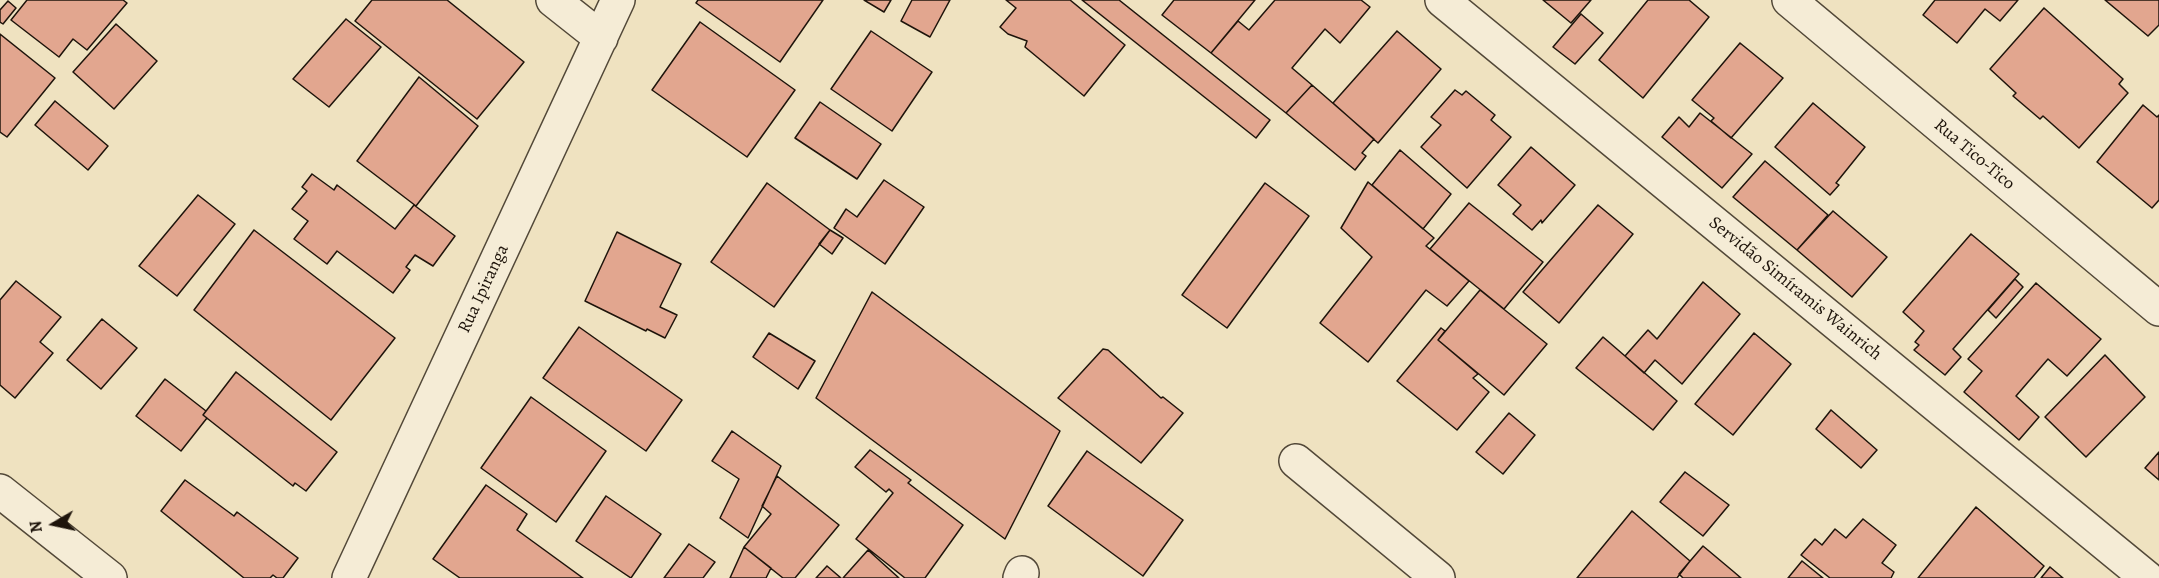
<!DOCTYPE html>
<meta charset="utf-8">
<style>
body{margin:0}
#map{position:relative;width:2159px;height:578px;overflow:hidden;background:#efe2c0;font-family:Alegreya,serif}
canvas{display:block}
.north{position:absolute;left:24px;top:494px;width:60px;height:60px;-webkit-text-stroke:4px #f5ecd6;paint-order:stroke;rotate:261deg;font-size:16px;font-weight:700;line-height:24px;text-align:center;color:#1e140b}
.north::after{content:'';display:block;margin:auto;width:21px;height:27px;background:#1e140b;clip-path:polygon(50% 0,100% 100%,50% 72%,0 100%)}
</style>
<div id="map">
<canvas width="2159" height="578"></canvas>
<div class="north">N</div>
</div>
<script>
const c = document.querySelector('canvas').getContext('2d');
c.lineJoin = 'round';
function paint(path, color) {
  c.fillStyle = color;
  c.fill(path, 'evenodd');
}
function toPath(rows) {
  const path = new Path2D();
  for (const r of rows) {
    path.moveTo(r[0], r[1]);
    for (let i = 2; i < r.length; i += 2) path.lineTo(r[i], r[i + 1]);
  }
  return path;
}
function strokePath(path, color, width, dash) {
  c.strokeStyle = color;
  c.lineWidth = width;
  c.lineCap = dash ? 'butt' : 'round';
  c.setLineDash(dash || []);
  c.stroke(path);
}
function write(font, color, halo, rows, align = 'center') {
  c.font = font + ' Alegreya,serif';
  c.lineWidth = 4.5;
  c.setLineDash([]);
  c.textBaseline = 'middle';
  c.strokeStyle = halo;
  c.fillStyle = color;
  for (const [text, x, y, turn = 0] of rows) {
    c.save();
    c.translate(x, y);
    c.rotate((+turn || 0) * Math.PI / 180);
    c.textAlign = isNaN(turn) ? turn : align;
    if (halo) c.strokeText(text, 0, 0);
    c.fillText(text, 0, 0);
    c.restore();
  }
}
const building = toPath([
 [27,0,123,0,127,3,87,50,73,39,59,57,11,20,27,0],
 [372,0,447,0,524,62,477,119,355,21,372,0],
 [698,0,823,0,780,62,696,3,698,0],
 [864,0,891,0,884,12,864,0],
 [912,0,950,0,930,37,901,21,912,0],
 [1006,0,1070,0,1125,45,1084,96,1025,47,1027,41,1008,34,1000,27,1016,8,1006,0],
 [1082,0,1119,0,1270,120,1256,138,1082,0],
 [1174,0,1255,0,1211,53,1162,15,1174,0],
 [1275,0,1361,0,1370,7,1340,43,1325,29,1292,68,1312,85,1286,113,1211,53,1238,21,1249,30,1275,0],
 [1543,0,1591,0,1571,23,1543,0],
 [1648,0,1689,0,1709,17,1643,98,1599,60,1648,0],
 [1935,0,2018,0,2000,21,1985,9,1957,43,1923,15,1935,0],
 [2105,0,2159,0,2159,25,2148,36,2105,0],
 [8,1,16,8,3,24,0,22,0,10,8,1],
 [2044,8,2123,79,2119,84,2128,93,2079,148,2043,116,2040,119,2013,96,2016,93,1990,69,2044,8],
 [1581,14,1603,33,1575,64,1553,47,1581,14],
 [346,19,381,47,329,107,293,79,346,19],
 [700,22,795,90,747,157,652,90,700,22],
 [116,24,157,61,114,109,73,72,116,24],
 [871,31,932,72,892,131,831,89,871,31],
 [1397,31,1441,69,1378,143,1333,103,1397,31],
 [0,34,55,78,7,137,0,132,0,34],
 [1740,43,1783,78,1731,138,1711,121,1714,118,1692,100,1740,43],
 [419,77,478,126,416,206,357,161,419,77],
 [1312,85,1374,139,1362,153,1366,156,1355,170,1286,113,1312,85],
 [1455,90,1462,95,1466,91,1495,115,1491,120,1511,137,1467,188,1421,147,1441,125,1431,117,1455,90],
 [55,101,108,146,88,170,35,125,55,101],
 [820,102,881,144,857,179,795,138,820,102],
 [1813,103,1865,147,1836,183,1839,185,1830,195,1775,147,1813,103],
 [2143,105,2157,117,2159,115,2159,200,2152,208,2097,162,2143,105],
 [1700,113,1752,154,1722,188,1662,137,1679,117,1689,127,1700,113],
 [1531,147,1575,185,1542,223,1541,220,1532,230,1513,214,1521,205,1498,185,1531,147],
 [1400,150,1451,194,1423,229,1372,185,1400,150],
 [1765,161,1828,215,1797,250,1733,197,1765,161],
 [312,174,334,190,337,185,395,229,414,205,455,236,433,266,415,255,406,267,410,270,393,293,337,251,327,264,294,239,308,221,292,209,307,191,302,187,312,174],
 [884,180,924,207,885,264,834,228,846,209,857,217,884,180],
 [1368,182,1434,238,1426,246,1469,281,1447,306,1426,290,1368,362,1320,323,1372,257,1341,228,1368,182],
 [767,183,830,230,774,307,711,262,767,183],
 [1265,183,1309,216,1227,328,1182,295,1265,183],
 [198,195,235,224,177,296,139,266,198,195],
 [1469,203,1543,262,1504,309,1430,249,1469,203],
 [1598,205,1633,234,1559,323,1523,292,1598,205],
 [1833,211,1887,257,1852,297,1797,250,1833,211],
 [254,230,395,338,331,420,194,310,254,230],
 [830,230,843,238,832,254,819,244,830,230],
 [617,232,681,264,660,307,677,315,665,338,647,329,646,331,585,301,617,232],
 [1971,234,2019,274,1953,349,1961,357,1945,375,1914,350,1919,345,1915,342,1924,331,1903,312,1971,234],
 [2015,279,2023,287,1996,318,1988,310,2015,279],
 [16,281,61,317,40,342,53,353,15,398,0,385,0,300,16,281],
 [1703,282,1740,314,1682,384,1655,360,1644,373,1625,356,1648,330,1657,339,1703,282],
 [2036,283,2101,339,2067,376,2048,359,2016,396,2039,417,2019,440,1964,392,1982,371,1968,359,2036,283],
 [1480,290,1547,344,1504,395,1438,340,1480,290],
 [872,292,1060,431,1005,539,816,398,872,292],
 [102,319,137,348,101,389,67,360,102,319],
 [579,327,682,400,646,451,543,378,579,327],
 [1441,328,1445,331,1438,340,1478,374,1473,378,1489,392,1457,430,1397,381,1441,328],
 [769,333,815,361,798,389,753,357,769,333],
 [1754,333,1791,364,1733,435,1695,404,1754,333],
 [1603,337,1677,401,1653,430,1576,368,1603,337],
 [1103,349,1108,350,1161,398,1163,397,1183,413,1141,463,1058,398,1103,349],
 [2105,355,2145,397,2086,457,2045,417,2105,355],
 [236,372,337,452,306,491,295,483,293,486,203,415,236,372],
 [165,379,206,411,203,415,207,418,181,451,136,416,165,379],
 [531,397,606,451,556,522,481,468,531,397],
 [1831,410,1877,450,1861,468,1816,429,1831,410],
 [1509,413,1535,435,1503,474,1476,452,1509,413],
 [732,431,781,466,748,538,720,518,739,479,712,461,732,431],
 [870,450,911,480,908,483,963,525,925,578,905,578,856,539,893,493,889,489,886,492,855,467,870,450],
 [1087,451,1183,520,1143,576,1048,506,1087,451],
 [2159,452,2159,480,2145,468,2159,452],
 [1685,472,1729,505,1703,536,1660,502,1685,472],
 [777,476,839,525,795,578,783,578,744,547,771,514,762,506,777,476],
 [185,480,234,516,237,512,298,558,283,578,277,578,273,575,270,578,244,578,161,511,185,480],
 [486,485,527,514,517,530,583,578,460,578,433,559,486,485],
 [606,496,661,534,631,578,576,541,606,496],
 [1976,507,2044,566,2034,578,1918,578,1976,507],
 [1632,511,1690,561,1677,578,1577,578,1632,511],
 [1863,519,1896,545,1882,563,1894,572,1891,578,1830,578,1801,555,1815,539,1822,545,1835,529,1846,538,1863,519],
 [689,544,715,562,703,578,664,578,689,544],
 [1703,546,1734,572,1741,578,1683,578,1679,574,1703,546],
 [744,547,771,568,766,578,730,578,744,547],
 [868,550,899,578,843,578,868,550],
 [1802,561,1823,578,1788,578,1802,561],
 [827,566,841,578,816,578,827,566],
 [2050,567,2063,578,2041,578,2050,567]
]);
const minor = toPath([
 [553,0,601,38],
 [1442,0,2147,578],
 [1789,0,2159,309],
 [1296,461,1438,578],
 [0,491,110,578],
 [349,578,618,0],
 [1020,578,1022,573]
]);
const streetNames = [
 ["Rua Tico-Tico",1974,155,40],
 ["Rua Ipiranga",484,289,-65],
 ["Servidão Simíramis Wainrich",1795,289,39]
];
paint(building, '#e2a68f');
strokePath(building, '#1e140b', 1.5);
strokePath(minor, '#524838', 36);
strokePath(minor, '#f5ecd6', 33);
write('18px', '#1e140b', '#f5ecd6', streetNames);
</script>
